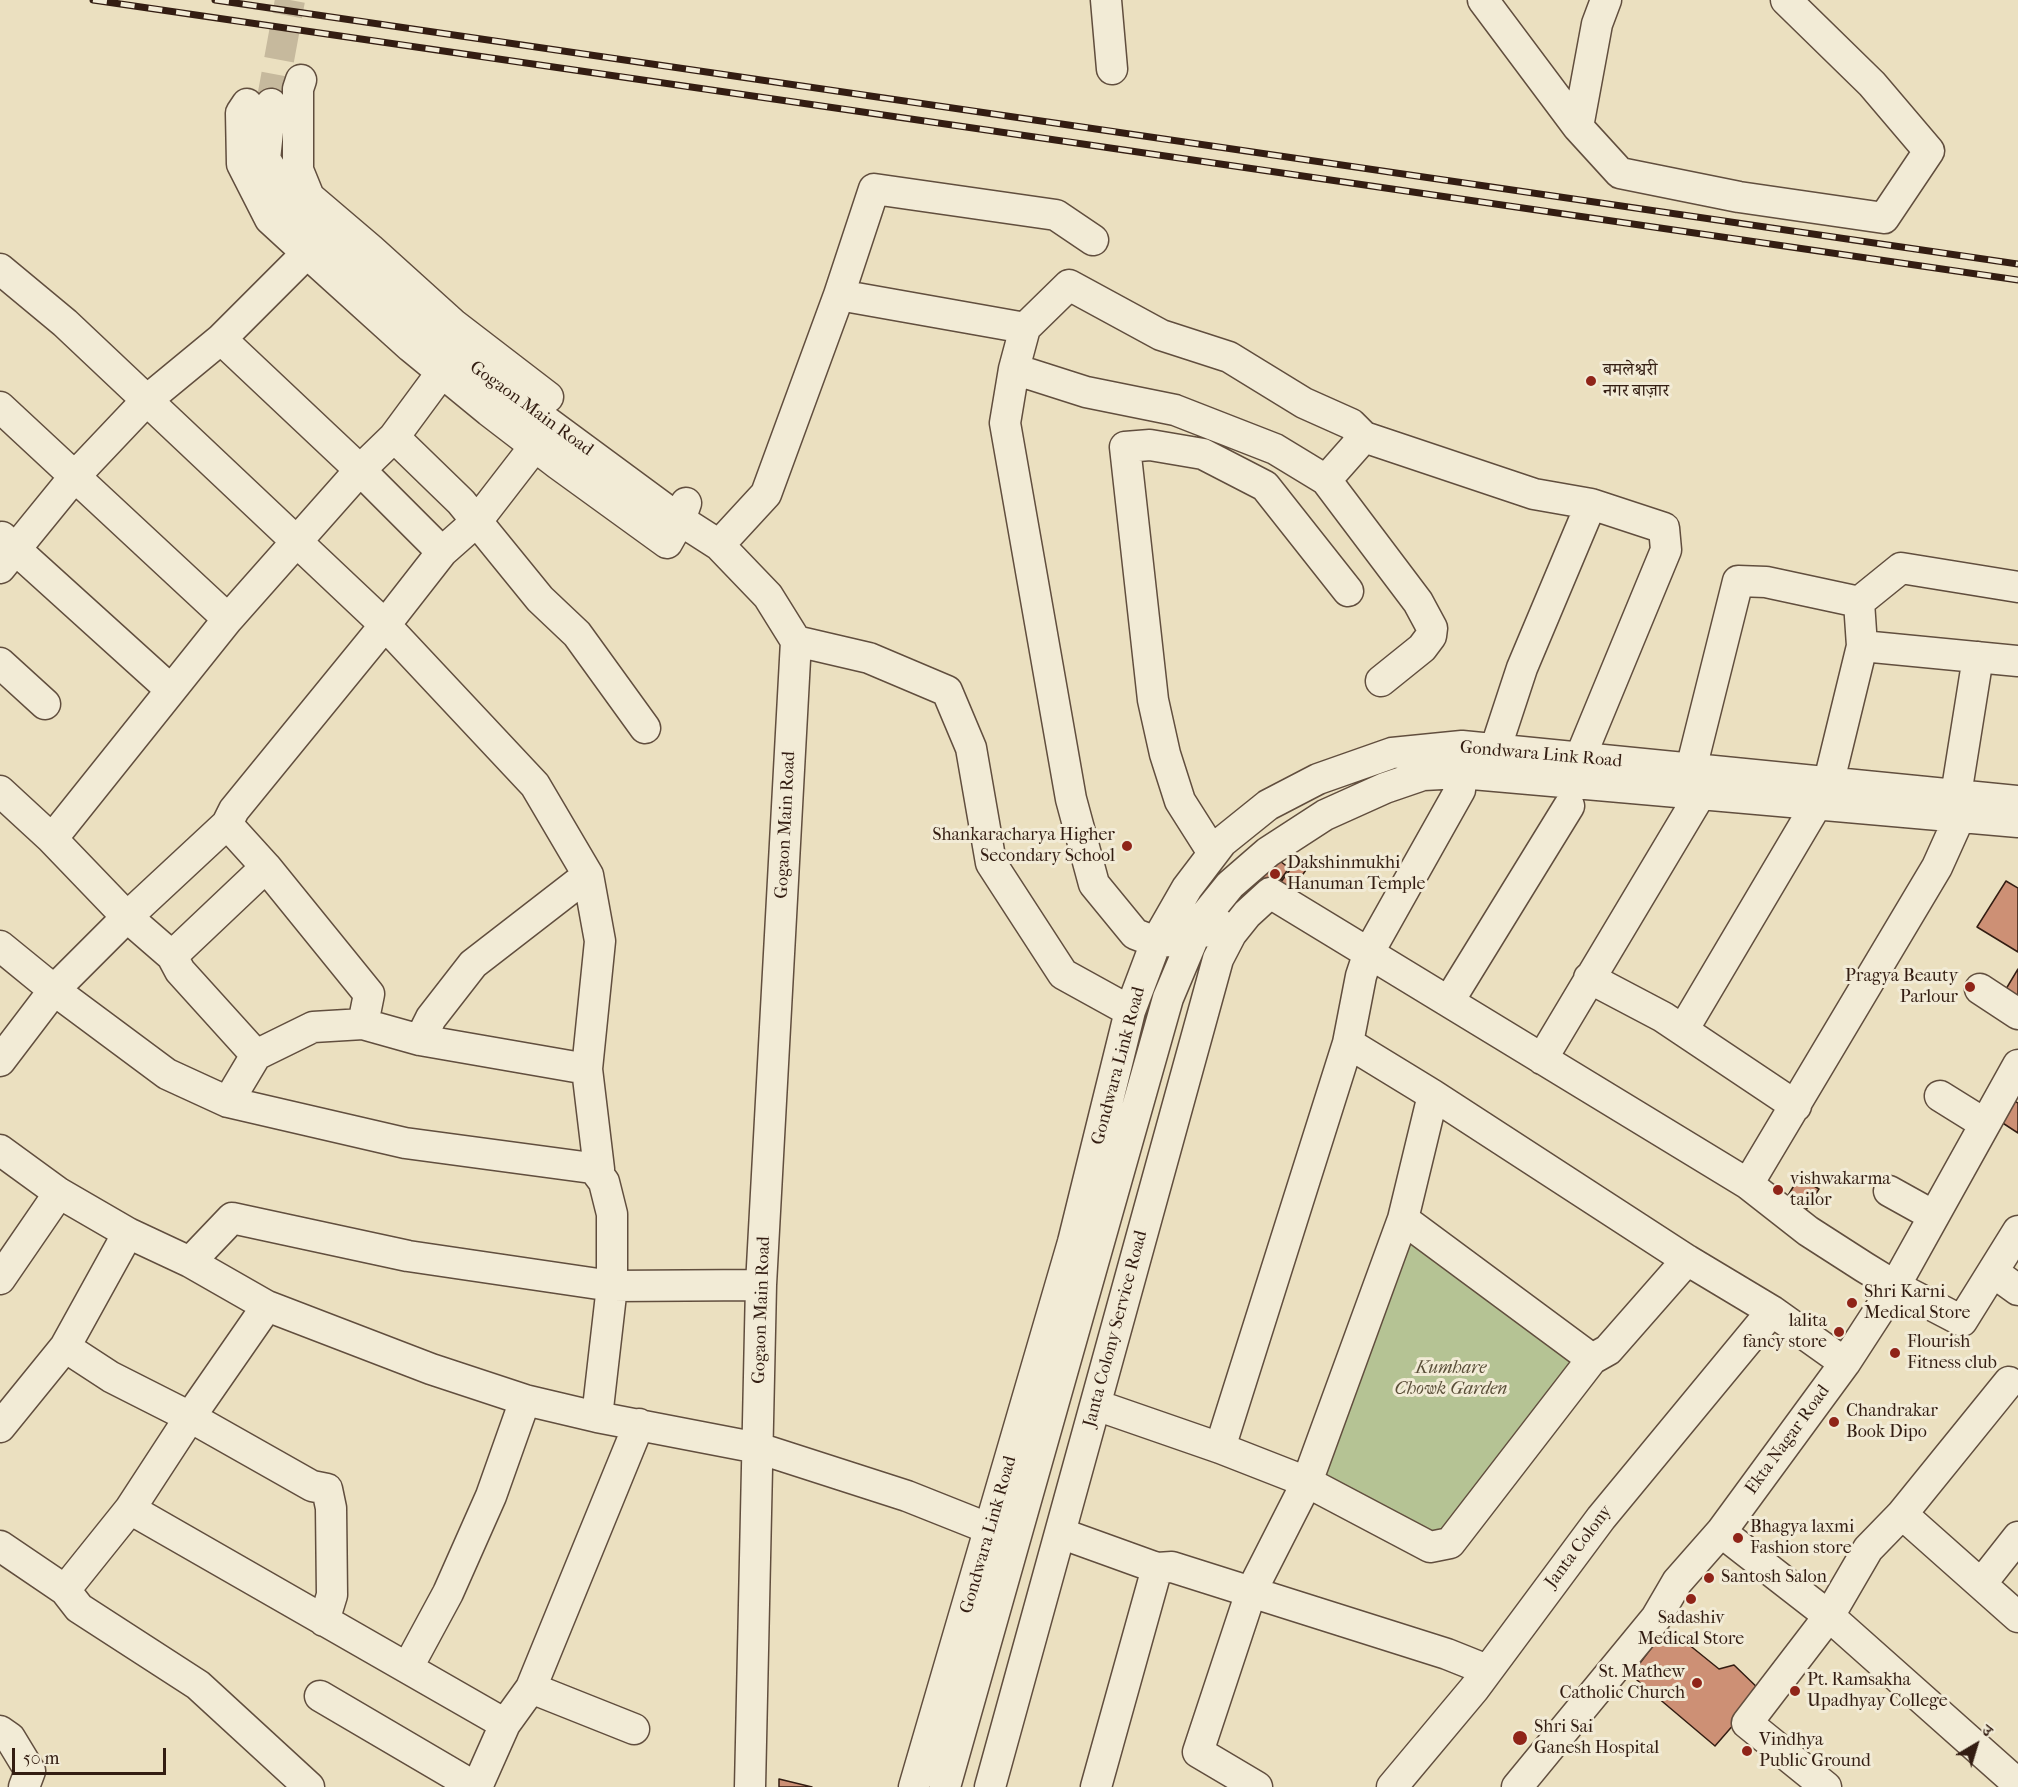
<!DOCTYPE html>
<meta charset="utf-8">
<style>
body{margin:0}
#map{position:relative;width:2018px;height:1787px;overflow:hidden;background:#ebe0c0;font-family:"IM FELL French Canon","Noto Serif Devanagari",serif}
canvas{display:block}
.north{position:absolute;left:1946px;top:1715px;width:60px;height:60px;-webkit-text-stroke:4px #f2ebd6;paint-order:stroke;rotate:38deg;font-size:16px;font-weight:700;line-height:24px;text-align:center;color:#331d12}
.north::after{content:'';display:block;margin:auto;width:21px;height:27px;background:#331d12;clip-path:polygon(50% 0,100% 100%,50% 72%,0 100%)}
.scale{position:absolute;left:12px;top:1748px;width:154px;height:27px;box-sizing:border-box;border:3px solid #331d12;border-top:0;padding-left:8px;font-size:18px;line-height:21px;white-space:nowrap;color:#331d12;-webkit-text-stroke:4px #f2ebd6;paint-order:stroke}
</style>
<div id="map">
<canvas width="2018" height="1787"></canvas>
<div class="north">उ</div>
<div class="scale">50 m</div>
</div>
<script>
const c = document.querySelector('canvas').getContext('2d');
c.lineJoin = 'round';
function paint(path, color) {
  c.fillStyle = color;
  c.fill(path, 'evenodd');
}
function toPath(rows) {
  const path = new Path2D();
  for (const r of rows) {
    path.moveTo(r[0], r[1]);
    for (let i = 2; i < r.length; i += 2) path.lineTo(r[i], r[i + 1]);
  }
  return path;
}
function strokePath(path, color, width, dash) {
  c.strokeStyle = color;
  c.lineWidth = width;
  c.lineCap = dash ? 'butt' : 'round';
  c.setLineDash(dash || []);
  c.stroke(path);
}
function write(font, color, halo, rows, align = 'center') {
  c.font = font + ' "IM FELL French Canon","Noto Serif Devanagari",serif';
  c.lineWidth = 6;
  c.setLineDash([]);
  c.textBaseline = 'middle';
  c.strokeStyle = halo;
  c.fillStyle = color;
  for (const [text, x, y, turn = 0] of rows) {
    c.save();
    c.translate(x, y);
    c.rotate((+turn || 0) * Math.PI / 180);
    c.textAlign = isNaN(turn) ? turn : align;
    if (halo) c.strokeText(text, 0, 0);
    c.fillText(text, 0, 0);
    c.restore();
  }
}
const green = toPath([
 [1403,1219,1592,1359,1450,1543,1307,1482]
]);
const building = toPath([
 [1276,858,1289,868,1274,889,1260,880,1276,858],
 [1295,863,1306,870,1289,893,1278,886,1295,863],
 [2006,881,2018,888,2018,952,1977,927,2006,881],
 [2018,969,2018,1010,2000,999,2018,969],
 [2008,1097,2018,1103,2018,1133,1995,1118,2008,1097],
 [1799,1177,1819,1189,1799,1221,1780,1209,1799,1177],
 [1667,1627,1719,1669,1734,1665,1762,1692,1715,1746,1631,1675,1667,1627],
 [779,1779,812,1787,779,1787,779,1779]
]);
const minorTunnel = toPath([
 [271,104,290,0]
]);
const minor = toPath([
 [1106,0,1112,69],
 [1483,0,1578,127],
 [1606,0,1597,24,1578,127,1620,173,1739,197,1884,218,1929,151,1872,84,1786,0],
 [301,80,298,89,298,170,309,197,370,249,453,324,548,397],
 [247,104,241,113,242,164,270,219,307,253,411,347,489,411,558,464,667,543,680,520,686,503],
 [271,104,265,159,297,211,342,254,455,354,680,520,719,545,768,596,796,641,761,1285,750,1787],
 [0,269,65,323,385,625,535,785,588,875,600,941,587,1069,599,1169,595,1170,604,1182,612,1214,612,1286,597,1417],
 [839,295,1025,328],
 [221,339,360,470,442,552],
 [1014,369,1086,392,1175,410,1275,449,1326,480],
 [0,407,228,619],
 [394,437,461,502,540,599,577,634,645,728],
 [1364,437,1326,480,1418,602,1432,628,1431,636,1422,648,1381,681],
 [1591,504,1534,494,1364,437,1351,424,1304,403,1229,357,1161,335,1069,285,1025,328,1014,369,1005,423,1071,799,1094,884,1135,934,1156,942,1185,940,1195,930,1231,934,1247,914,1270,893,1748,1184,1808,1231,1864,1267,1895,1286,1962,1321,2018,1231],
 [2,537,171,690],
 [719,545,766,494,839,295,874,189,1056,215,1093,240],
 [0,568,75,476,147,400,221,339,307,253],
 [1859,602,1901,568,2018,587],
 [796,641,869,658,947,691,971,748,991,863,1063,974,1130,1011],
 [1862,646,2018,661],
 [0,663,45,704],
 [1495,750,1522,668,1591,504,1664,528,1666,550,1580,758],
 [1691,769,1738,581,1766,582,1859,602],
 [0,791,52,839,127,917,172,956,180,971,256,1055],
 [1956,795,1978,657],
 [52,839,228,619,360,470,394,437,442,372],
 [1213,853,1180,801,1165,754,1153,700,1125,447,1150,445,1203,454,1265,486,1348,591],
 [266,867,369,994,363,1024],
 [0,946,54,990,167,1074,228,1102,405,1143,599,1169],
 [172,956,266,867,227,824],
 [1589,978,1663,1017,1796,1106],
 [1980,989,2018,1014],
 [1449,1001,1569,806],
 [1683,1030,1818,802,1830,777,1862,646,1859,602],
 [420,1040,431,1018,473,964,588,875],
 [1348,1043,1433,1095,1687,1260,1772,1311,1845,1363],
 [1542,1059,1701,793],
 [0,1061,54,990,127,917,227,824,234,810,385,625,442,552,477,521,535,446],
 [1940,1096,1985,1124],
 [228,1102,256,1055,313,1027,363,1024,420,1040,587,1069],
 [0,1150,59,1193,128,1233,190,1262,267,1306,431,1369,525,1400,597,1417,758,1448,907,1496,990,1529],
 [1748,1184,1937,867,1960,816],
 [1889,1191,1934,1216],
 [1403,1219,1592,1359],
 [190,1262,232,1218,408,1256,612,1286,761,1285],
 [1993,1272,2018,1290],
 [0,1279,59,1193],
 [65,1347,111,1377,190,1417,312,1486,327,1489,331,1508,332,1595,324,1621],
 [1096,1405,1220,1448,1307,1482,1430,1547,1450,1543,1592,1359,1608,1350,1687,1260],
 [0,1427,65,1347,128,1233],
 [1220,1448,1348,1043,1361,976,1369,952,1460,790],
 [130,1509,505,1724],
 [1902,1514,2009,1382],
 [1721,1532,1829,1616,2018,1784],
 [1060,1533,1157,1568,1172,1567,1447,1654,1487,1670],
 [0,1546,65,1590,79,1608,198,1685,309,1787],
 [1981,1584,2018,1537],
 [65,1590,130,1509,190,1417,267,1306],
 [408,1667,448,1593,491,1496,525,1400],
 [531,1688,634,1729],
 [320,1696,475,1787],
 [0,1731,10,1738,30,1771,24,1787],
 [477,1787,505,1724,531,1688,639,1424],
 [914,1787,1073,1242,1130,1011,1156,942,1187,888,1222,842,1268,805,1318,779,1392,753,1462,746,2018,801],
 [945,1787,1168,998,1200,922,1230,885,1268,852,1325,815,1385,788,1423,775,1461,773,2018,822],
 [990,1787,1218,959,1231,934,1218,923],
 [1096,1787,1157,1568],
 [1257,1787,1198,1752,1251,1592,1307,1482,1403,1219,1433,1095],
 [1392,1787,1474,1689,1601,1518,1772,1311],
 [1517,1787,1656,1618,1677,1582,1721,1532,1845,1363,1895,1286,2018,1065],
 [1826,1787,1747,1723,1829,1616,1868,1549,1902,1514,2018,1617]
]);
const rail = toPath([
 [93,0,2018,280],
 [215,0,2018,264]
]);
const markers = [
 [1591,381,6,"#8f2418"],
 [1127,846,6,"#8f2418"],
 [1275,874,6,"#8f2418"],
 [1970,987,6,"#8f2418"],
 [1778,1190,6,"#8f2418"],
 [1852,1303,6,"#8f2418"],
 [1839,1332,6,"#8f2418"],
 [1895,1353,6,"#8f2418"],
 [1834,1422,6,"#8f2418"],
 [1738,1538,6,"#8f2418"],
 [1709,1578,6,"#8f2418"],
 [1691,1599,6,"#8f2418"],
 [1697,1683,6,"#8f2418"],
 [1795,1691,6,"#8f2418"],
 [1520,1738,8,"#8f2418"],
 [1747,1751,6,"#8f2418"]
];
const poiNames = [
 ["बमलेश्वरी",1603,371],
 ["नगर बाज़ार",1603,392],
 ["Shankaracharya Higher",1115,836,"right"],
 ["Secondary School",1115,857,"right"],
 ["Dakshinmukhi",1287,864],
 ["Hanuman Temple",1287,885],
 ["Pragya Beauty",1958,977,"right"],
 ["Parlour",1958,998,"right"],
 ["vishwakarma",1790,1180],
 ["tailor",1790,1201],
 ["Shri Karni",1864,1293],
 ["Medical Store",1864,1314],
 ["lalita",1827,1322,"right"],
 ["fancy store",1827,1343,"right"],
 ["Flourish",1907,1343],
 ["Fitness club",1907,1364],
 ["Chandrakar",1846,1412],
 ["Book Dipo",1846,1433],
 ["Bhagya laxmi",1750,1528],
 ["Fashion store",1750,1549],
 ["Santosh Salon",1721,1578],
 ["Sadashiv",1691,1619,"center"],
 ["Medical Store",1691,1640,"center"],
 ["St. Mathew",1685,1673,"right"],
 ["Catholic Church",1685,1694,"right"],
 ["Pt. Ramsakha",1807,1681],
 ["Upadhyay College",1807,1702],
 ["Shri Sai",1534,1728],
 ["Ganesh Hospital",1534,1749],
 ["Vindhya",1759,1741],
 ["Public Ground",1759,1762]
];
const streetNames = [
 ["Gogaon Main Road",531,409,36],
 ["Gondwara Link Road",1541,755,5],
 ["Gogaon Main Road",786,825,-87],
 ["Gondwara Link Road",1119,1066,-75],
 ["Gogaon Main Road",762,1310,-88],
 ["Janta Colony Service Road",1116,1329,-75],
 ["Ekta Nagar Road",1788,1440,-54],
 ["Gondwara Link Road",989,1535,-74],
 ["Janta Colony",1579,1547,-53]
];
const parkNames = [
 ["Kumhare",1451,1369],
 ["Chowk Garden",1451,1390]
];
paint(green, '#b5c394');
paint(building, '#cd9075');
strokePath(building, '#331d12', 1.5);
strokePath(minorTunnel, '#c6b99d', 30, [30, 15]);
strokePath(minor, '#614e3e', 33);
strokePath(minor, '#f2ebd6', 30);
strokePath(rail, '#331d12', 7);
strokePath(rail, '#f2ebd6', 4.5, [14]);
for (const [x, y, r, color] of markers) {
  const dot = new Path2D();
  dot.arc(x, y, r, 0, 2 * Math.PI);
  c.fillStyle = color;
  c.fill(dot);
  strokePath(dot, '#f2ebd6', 2);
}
write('18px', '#331d12', '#f2ebd6', poiNames, 'left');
write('18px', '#331d12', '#f2ebd6', streetNames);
write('italic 18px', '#5a4f39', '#f2ebd6', parkNames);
</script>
